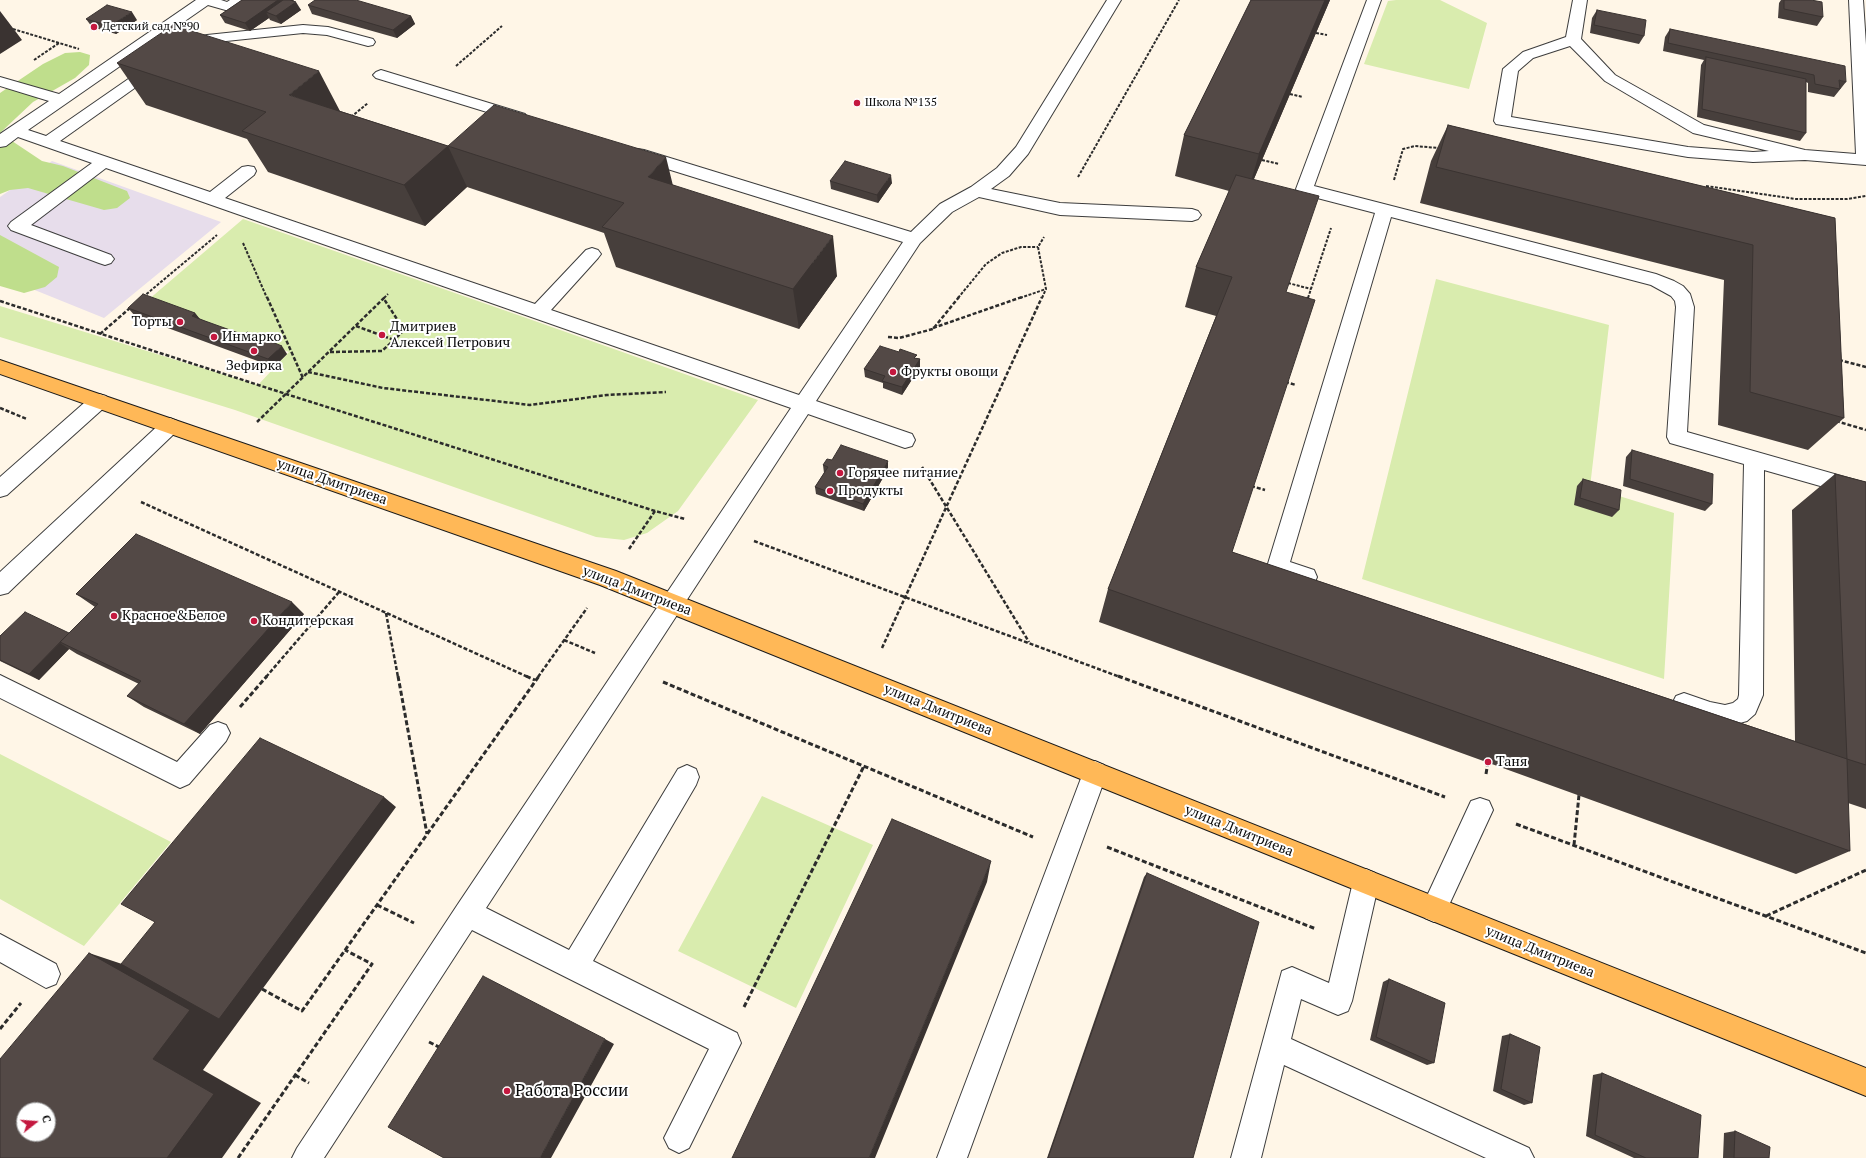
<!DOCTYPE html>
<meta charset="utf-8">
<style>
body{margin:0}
#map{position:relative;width:1866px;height:1158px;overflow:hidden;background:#fff6e7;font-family:"PT Serif",serif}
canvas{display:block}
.north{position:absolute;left:16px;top:1102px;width:40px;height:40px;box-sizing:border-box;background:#fff;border:1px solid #9d9d9d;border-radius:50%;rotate:73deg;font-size:11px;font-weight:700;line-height:16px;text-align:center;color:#0a0a0a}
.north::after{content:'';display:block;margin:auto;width:14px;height:18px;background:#c4183f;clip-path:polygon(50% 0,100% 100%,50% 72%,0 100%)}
</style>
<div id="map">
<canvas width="1866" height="1158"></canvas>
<div class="north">С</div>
</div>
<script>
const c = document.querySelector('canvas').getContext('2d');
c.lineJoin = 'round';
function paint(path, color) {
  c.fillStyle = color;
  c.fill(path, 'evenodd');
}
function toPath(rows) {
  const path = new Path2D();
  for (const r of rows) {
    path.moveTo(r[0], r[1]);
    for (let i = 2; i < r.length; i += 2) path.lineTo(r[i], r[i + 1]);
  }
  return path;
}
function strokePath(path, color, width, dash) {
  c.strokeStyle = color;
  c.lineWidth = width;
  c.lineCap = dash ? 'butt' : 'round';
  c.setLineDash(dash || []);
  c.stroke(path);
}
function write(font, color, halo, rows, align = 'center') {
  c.font = font + ' "PT Serif",serif';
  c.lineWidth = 4;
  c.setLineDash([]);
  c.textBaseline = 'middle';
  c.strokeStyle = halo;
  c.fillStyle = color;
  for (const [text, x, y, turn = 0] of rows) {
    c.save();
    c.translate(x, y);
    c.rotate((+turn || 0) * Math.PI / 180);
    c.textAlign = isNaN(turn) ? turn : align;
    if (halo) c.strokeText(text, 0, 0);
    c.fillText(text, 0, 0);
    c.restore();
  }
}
const industrial = toPath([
 [52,161,221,222,104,318,0,276,0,197]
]);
const green = toPath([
 [1396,0,1440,0,1487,23,1469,89,1364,64,1388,1],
 [243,219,515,314,758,400,678,511,647,533,624,540,596,537,235,410,0,337,0,306,258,385,289,352,148,300],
 [1436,279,1609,325,1590,487,1674,513,1664,679,1362,579],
 [0,754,171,842,84,946,0,899],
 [762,796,873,845,796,1008,678,951]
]);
const forest = toPath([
 [80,52,90,55,89,65,75,78,33,102,0,133,42,161,63,166,127,191,130,198,117,208,104,210,28,188,10,190,0,194,0,93,43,64,65,53],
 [0,235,59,267,57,277,45,287,24,293,0,286]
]);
const pathFar2 = toPath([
 [13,29,79,49],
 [1316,33,1327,35],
 [34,60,59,43],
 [456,66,502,26],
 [1290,94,1303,97],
 [351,117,368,103],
 [1262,160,1279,164],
 [1078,177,1179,0],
 [1394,180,1403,149,1415,146,1439,148],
 [1706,186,1796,199,1847,199,1866,196],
 [243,243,267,298],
 [1288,283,1311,289],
 [143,297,217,235],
 [384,298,388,294],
 [958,298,986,264,1002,253,1021,247,1038,247],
 [1020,298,1046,289],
 [1042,298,1046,289,1038,247,1044,237],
 [1308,298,1331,228]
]);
const pathFar1 = toPath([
 [267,297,303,378],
 [0,301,286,394,655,511,685,519],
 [1307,301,1308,297],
 [356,326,394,340],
 [933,328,1022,297],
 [100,334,130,308],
 [888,337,899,338,933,329,959,297],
 [330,352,382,351,394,340,404,330,384,299],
 [1839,360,1866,367],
 [308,372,383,388,530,405,607,395,666,392],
 [1285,382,1296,385],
 [0,408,27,419],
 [1836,421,1866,430],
 [257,422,385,297],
 [922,467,1029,642],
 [1251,486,1265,490],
 [141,502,528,677],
 [754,541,1120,677],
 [629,549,655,511],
 [386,613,398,677],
 [564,640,595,653],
 [882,648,1042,297],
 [266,677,339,592],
 [538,677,587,608]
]);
const path = toPath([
 [398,676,427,834],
 [526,676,535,680],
 [1118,676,1445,797],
 [663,682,1033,837],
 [240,707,267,676],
 [1486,774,1488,762],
 [1516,824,1866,953],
 [1574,845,1579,795],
 [1107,847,1316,929],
 [377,905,414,923],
 [1766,916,1866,870],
 [262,989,302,1011,539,676],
 [744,1007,864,766],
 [0,1029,21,1003],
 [429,1042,441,1048],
 [295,1075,309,1083],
 [238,1158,372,964,345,950]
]);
const minor = toPath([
 [196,0,221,0,227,2,230,0,247,0,234,10,229,11,208,5,28,130,46,136,150,64,155,62,160,64,163,67,160,70,60,141,210,192,242,167,248,166,254,167,256,171,254,175,225,198,535,304,586,250,592,248,598,250,601,254,598,258,551,310,799,395,903,242,632,158,630,154,632,150,638,149,644,150,911,232,940,204,971,187,997,168,1016,147,1107,0,1121,0,1028,154,1009,176,991,189,1060,203,1192,209,1198,211,1201,215,1198,219,1192,221,1060,215,979,197,952,212,920,243,816,401,912,434,915,440,912,446,905,448,808,414,486,908,569,950,678,769,687,765,696,769,699,777,696,785,593,961,737,1033,741,1043,689,1148,679,1153,669,1148,664,1138,709,1049,472,930,324,1158,292,1158,297,1148,458,904,791,408,106,168,31,225,111,255,114,259,111,263,105,265,99,263,11,230,8,226,11,222,92,163,18,137,6,146,0,147,0,134,49,101,0,86,0,77,59,94,196,0],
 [1367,0,1381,0,1314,186,1656,274,1674,281,1683,286,1690,294,1694,307,1687,432,1866,483,1866,499,1764,470,1763,695,1755,714,1747,721,1725,727,1710,724,1676,712,1672,704,1676,696,1684,693,1710,702,1725,705,1733,703,1738,699,1739,695,1744,464,1670,443,1667,437,1676,307,1675,301,1671,296,1651,285,1391,217,1290,562,1314,570,1317,577,1314,584,1306,586,1270,574,1267,567,1375,213,1298,193,1296,189,1367,0],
 [1573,0,1587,0,1581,39,1615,75,1704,125,1805,150,1856,154,1849,0,1863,0,1866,45,1866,165,1805,160,1753,162,1688,157,1496,124,1494,121,1503,69,1523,52,1566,37,1573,0],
 [1570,46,1605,81,1693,133,1769,151,1753,152,1688,147,1511,117,1518,71,1533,58,1570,46],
 [303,25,328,27,373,39,375,42,373,45,368,46,327,35,303,33,207,43,196,46,185,50,180,49,178,46,186,39,207,35,303,25],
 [381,70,525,114,527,117,525,120,519,122,513,120,376,78,373,75,376,72,381,70],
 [99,394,106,396,109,401,106,406,7,495,0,497,0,477,92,396,99,394],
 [170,418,177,421,180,426,177,431,8,593,0,595,0,572,163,421,170,418],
 [0,675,177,762,210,725,218,722,226,725,230,733,226,741,189,784,180,788,0,698,0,675],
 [1095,761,1104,765,1107,773,967,1158,937,1158,1083,773,1086,765,1095,761],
 [1480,798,1489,801,1493,810,1443,918,1434,922,1425,918,1421,909,1471,801,1480,798],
 [1366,869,1375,873,1379,882,1352,1001,1348,1011,1338,1015,1301,999,1291,1039,1529,1148,1534,1158,1486,1158,1284,1065,1261,1158,1231,1158,1282,971,1292,967,1329,983,1353,882,1357,873,1366,869],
 [0,934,56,964,60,974,56,984,46,988,0,962,0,934]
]);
const major = toPath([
 [0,360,616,571,1866,1068,1866,1096,600,585,0,374,0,360]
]);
const wall = toPath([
 [242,0,294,0,293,1,301,10,281,24,270,20,269,18,250,31,225,23,220,15],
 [1251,0,1330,0,1254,179,1286,292,1232,552,1795,741,1792,510,1835,474,1866,482,1866,809,1848,803,1850,851,1796,874,1099,622,1108,589,1216,316,1185,307,1196,267,1229,191,1175,176,1184,135],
 [1781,0,1811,0,1823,17,1817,26,1778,18,1779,3],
 [308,5,411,16,415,24,397,38,312,14],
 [1597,10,1644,36,1639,44,1590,33,1592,18],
 [86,19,137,20,116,34,92,27],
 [1670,29,1846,82,1834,97,1808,92,1808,83,1806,82,1806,133,1800,141,1697,117,1701,65,1704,60,1663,51,1665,37],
 [117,63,340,111,448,146,673,185,837,276,799,329,616,267,604,233,467,187,425,226,268,172,247,139,146,105],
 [1448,125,1835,218,1844,418,1808,450,1718,425,1724,280,1420,203,1431,161],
 [830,181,892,183,878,203,831,189],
 [128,308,195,313,200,319,287,354,274,367,135,316],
 [917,358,920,359,920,367,902,395,883,388,883,383,865,377,864,369],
 [1632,450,1712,504,1705,511,1623,486,1626,457],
 [832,460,888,469,864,511,816,494,815,487,824,473,823,465],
 [1583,479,1619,510,1612,517,1574,505,1577,486],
 [76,594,304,614,200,734,144,707,127,696,139,684,77,654,69,649,39,680,0,661,0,636,69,633,95,607],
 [1147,873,1193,1158,1047,1158,1144,877],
 [1389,979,1434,1063,1427,1065,1370,1040,1383,982],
 [1510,1034,1532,1103,1524,1105,1493,1091,1502,1036],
 [1602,1073,1698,1158,1634,1158,1586,1136,1593,1075],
 [1735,1131,1769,1158,1723,1158,1724,1133]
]);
const shadedWall = toPath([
 [278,0,294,0,273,15,266,12,269,18,250,31,245,23],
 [1325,0,1330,0,1247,195,1259,154],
 [296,2,301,10,281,24,276,16],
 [0,11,22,40,0,54],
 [132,12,137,20,116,34,110,26],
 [411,16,415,24,397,38,393,30],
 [319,71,341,113,289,95],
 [448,146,467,187,425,226,404,185],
 [666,157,676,198,648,177],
 [891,175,892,183,878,203,877,195],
 [833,236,837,276,799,329,793,289],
 [195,313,201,321,192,316],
 [282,346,287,354,274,367,268,359],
 [920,359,920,367,902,395,902,387],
 [888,461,888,469,864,511,863,504],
 [292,602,304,614,200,734,184,724],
 [60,643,69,649,39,680,29,674],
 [384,797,396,807,203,1070,261,1103,222,1158,167,1158,153,1059,89,953,140,970],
 [991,861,987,882,875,1158,869,1158],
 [605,1039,614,1044,551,1158,540,1158]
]);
const building = toPath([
 [242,0,278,0,245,23,220,15,242,0],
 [283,0,290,0,296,2,276,16,266,12,283,0],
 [315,0,356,0,411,16,393,30,308,5,315,0],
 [1251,0,1325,0,1259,154,1184,135,1251,0],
 [1784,0,1811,0,1822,2,1823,17,1784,9,1784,0],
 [107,5,132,12,110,26,86,19,107,5],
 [1597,10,1646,20,1644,36,1594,25,1597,10],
 [173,25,319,71,289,95,448,146,404,185,242,131,266,112,117,63,173,25],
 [1670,29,1845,66,1846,82,1839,80,1840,89,1815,84,1814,75,1668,43,1670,29],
 [1706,57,1806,79,1806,133,1702,109,1706,57],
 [494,105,666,157,648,177,833,236,793,289,602,227,624,203,448,146,494,105],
 [1448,125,1835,218,1844,418,1750,392,1753,245,1436,167,1448,125],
 [845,161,891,175,877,195,830,181,845,161],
 [1236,175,1319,196,1286,292,1315,300,1232,552,1847,759,1850,851,1108,589,1232,277,1196,267,1236,175],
 [143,294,195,313,192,316,205,321,244,335,247,332,282,346,268,359,128,308,143,294],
 [880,346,899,352,900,349,917,355,914,358,920,359,902,387,882,381,885,376,864,369,880,346],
 [841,445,888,461,863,504,815,487,828,467,823,465,827,459,832,460,841,445],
 [1632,450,1713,474,1712,504,1630,479,1632,450],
 [1835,474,1866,482,1866,765,1847,759,1835,474],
 [1583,479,1621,490,1619,510,1580,498,1583,479],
 [136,534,292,602,184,724,127,696,141,681,60,642,98,604,76,594,136,534],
 [25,612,69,633,29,674,0,660,0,636,25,612],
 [260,738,384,797,219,1019,121,964,155,922,121,904,260,738],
 [892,819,991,861,869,1158,732,1158,892,819],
 [1147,873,1259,922,1193,1158,1048,1158,1147,873],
 [89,953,190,1010,153,1059,214,1094,167,1158,0,1158,0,1059,89,953],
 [24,1110,48,1110,48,1134,24,1134,24,1110],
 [483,976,605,1039,540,1158,444,1158,388,1127,483,976],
 [1389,979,1445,1003,1434,1063,1376,1037,1389,979],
 [1510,1034,1540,1047,1532,1103,1501,1089,1510,1034],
 [1602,1073,1701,1115,1698,1158,1646,1158,1595,1135,1602,1073],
 [1735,1131,1770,1147,1769,1158,1734,1158,1735,1131]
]);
const markers = [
 [94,27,4,"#c4183f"],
 [857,103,4,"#c4183f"],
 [180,322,4,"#c4183f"],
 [382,335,4,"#c4183f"],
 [214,337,4,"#c4183f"],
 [254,351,4,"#c4183f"],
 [893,372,4,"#c4183f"],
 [840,473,4,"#c4183f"],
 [830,491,4,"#c4183f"],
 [114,616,4,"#c4183f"],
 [254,621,4,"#c4183f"],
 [1488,762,4,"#c4183f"],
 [507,1091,4,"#c4183f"]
];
const farPoinames = [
 ["Детский сад №90",102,27],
 ["Школа №135",865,103]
];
const poiNames = [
 ["Торты",172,322,"right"],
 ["Дмитриев",390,327],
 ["Алексей Петрович",390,343],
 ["Инмарко",222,337],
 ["Зефирка",254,366,"center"],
 ["Фрукты овощи",901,372],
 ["Горячее питание",848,473],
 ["Продукты",838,491],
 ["Красное&Белое",122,616],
 ["Кондитерская",262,621],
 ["Таня",1496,762]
];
const streetNames = [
 ["улица Дмитриева",332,482,19],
 ["улица Дмитриева",637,591,21],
 ["улица Дмитриева",938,710,22],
 ["улица Дмитриева",1239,831,22],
 ["улица Дмитриева",1540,952,22]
];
const nearPoinames = [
 ["Работа России",515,1091]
];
paint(industrial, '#e7ddeb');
paint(green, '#d9ecae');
paint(forest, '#bfde8c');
strokePath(minor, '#3d3d3d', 2);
strokePath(major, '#1b1b1b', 2);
strokePath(pathFar2, '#2c2c2c', 2, [3, 1.5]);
strokePath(pathFar1, '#2c2c2c', 2.5, [4, 2]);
strokePath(path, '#2c2c2c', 3, [5, 2.5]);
paint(minor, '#fff');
paint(major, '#ffb857');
paint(wall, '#473f3c');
paint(shadedWall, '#3a3331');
paint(building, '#534946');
strokePath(building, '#3a3331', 1);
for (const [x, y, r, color] of markers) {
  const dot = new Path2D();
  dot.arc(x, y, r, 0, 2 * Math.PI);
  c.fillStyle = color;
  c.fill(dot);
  strokePath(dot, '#fff', 1.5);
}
write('12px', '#0a0a0a', '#fff', farPoinames, 'left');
write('14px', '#0a0a0a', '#fff', poiNames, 'left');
write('14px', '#0a0a0a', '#fff', streetNames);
write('17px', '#0a0a0a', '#fff', nearPoinames, 'left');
</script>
